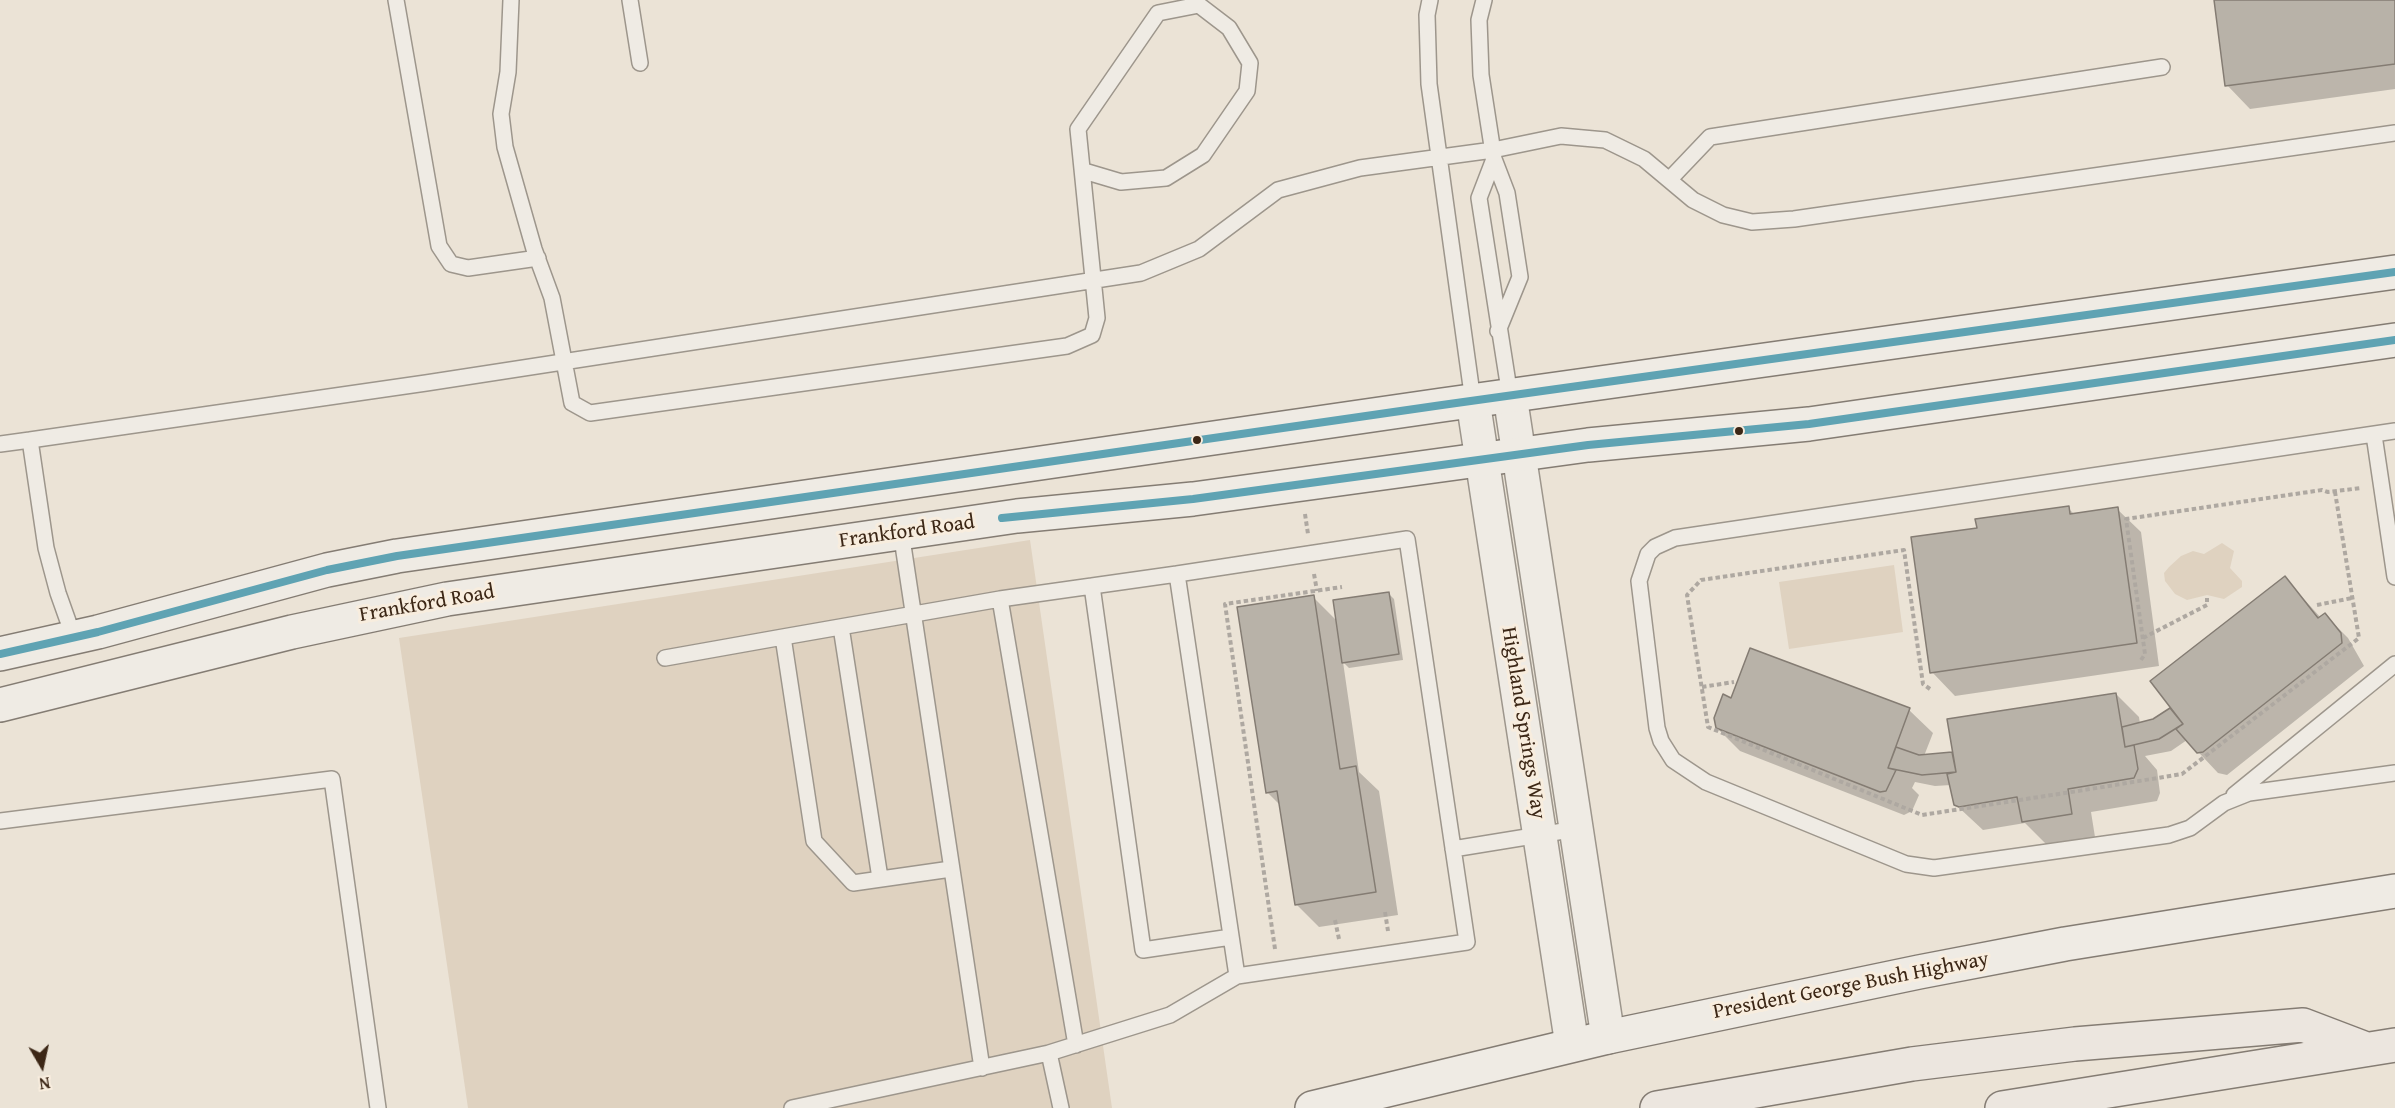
<!DOCTYPE html>
<style>
body{margin:0}
#map{position:relative;width:2395px;height:1108px;overflow:hidden;background:#ebe3d6;font-family:"Gentium Book Plus",serif}
canvas{display:block}
.north{position:absolute;left:12px;top:1036px;width:60px;height:60px;-webkit-text-stroke:4px #f8edde;paint-order:stroke;rotate:171deg;font-size:16px;font-weight:700;line-height:24px;text-align:center;color:#3c2716}
.north::after{content:'';display:block;margin:auto;width:21px;height:27px;background:#3c2716;clip-path:polygon(50% 0,100% 100%,50% 72%,0 100%)}
</style>
<div id="map">
<canvas width="2395" height="1108"></canvas>
<div class="north">N</div>
</div>
<script>
const c = document.querySelector('canvas').getContext('2d');
c.lineJoin = 'round';
function paint(path, color) {
  c.fillStyle = color;
  c.fill(path, 'evenodd');
}
function toPath(rows) {
  const path = new Path2D();
  for (const r of rows) {
    path.moveTo(r[0], r[1]);
    for (let i = 2; i < r.length; i += 2) path.lineTo(r[i], r[i + 1]);
  }
  return path;
}
function strokePath(path, color, width, dash) {
  c.strokeStyle = color;
  c.lineWidth = width;
  c.lineCap = dash ? 'butt' : 'round';
  c.setLineDash(dash || []);
  c.stroke(path);
}
function write(font, color, halo, rows, align = 'center') {
  c.font = font + ' "Gentium Book Plus",serif';
  c.lineWidth = 6;
  c.setLineDash([]);
  c.textBaseline = 'middle';
  c.strokeStyle = halo;
  c.fillStyle = color;
  for (const [text, x, y, turn = 0] of rows) {
    c.save();
    c.translate(x, y);
    c.rotate((+turn || 0) * Math.PI / 180);
    c.textAlign = isNaN(turn) ? turn : align;
    if (halo) c.strokeText(text, 0, 0);
    c.fillText(text, 0, 0);
    c.restore();
  }
}
const green = toPath([
 [1030,540,1112,1108,468,1108,399,638],
 [2222,543,2234,551,2230,568,2242,581,2242,587,2224,599,2207,595,2187,600,2175,594,2165,581,2164,573,2169,567,2181,556,2193,551,2204,554],
 [1894,565,1903,632,1789,649,1779,582]
]);
const shadow = toPath([
 [2215,0,2395,0,2395,89,2250,109,2227,85],
 [2068,508,2075,515,2117,509,2141,532,2159,666,1955,696,1932,672,1979,529],
 [2285,578,2321,618,2325,615,2348,638,2364,666,2227,775,2218,773,2187,740,2171,751,2145,756,2157,770,2160,793,2157,801,2091,812,2095,837,2046,844,2025,823,1983,830,1955,804,1951,785,1935,786,1915,782,1912,788,1919,795,1912,811,1904,815,1740,751,1717,728,1732,700,1751,650,1909,710,1933,733,1924,756,1954,754,2116,694,2139,717,2140,724,2177,716],
 [1388,593,1394,599,1403,660,1349,668,1343,662,1359,772,1379,791,1398,915,1319,927,1296,904,1281,806,1267,792,1313,597,1337,621]
]);
const building = toPath([
 [2214,0,2395,0,2395,64,2225,86,2214,0],
 [2069,506,2070,514,2118,507,2137,643,1930,673,1911,537,1977,528,1975,519,2069,506],
 [2285,576,2318,618,2325,613,2341,633,2342,643,2203,752,2197,753,2176,729,2183,724,2150,681,2285,576],
 [1389,592,1399,654,1342,663,1333,600,1389,592],
 [1314,595,1340,769,1356,766,1376,892,1295,905,1277,791,1266,793,1237,607,1314,595],
 [1750,648,1910,708,1888,768,1896,770,1886,791,1880,792,1716,728,1714,718,1723,694,1731,698,1750,648],
 [2116,693,2125,747,2134,745,2138,769,2134,778,2068,789,2072,814,2022,822,2017,797,1959,807,1954,805,1947,774,1956,772,1947,719,2116,693],
 [2170,708,2183,724,2159,739,2125,747,2122,727,2153,719,2170,708],
 [1896,747,1919,755,1952,752,1956,772,1922,775,1888,768,1896,747]
]);
const path = toPath([
 [1305,514,1308,534],
 [1314,574,1317,591],
 [2317,605,2352,598],
 [2143,638,2207,605,2207,598],
 [2141,660,2145,654,2126,519,2322,490,2328,492,2361,488],
 [1702,687,1734,682],
 [1930,689,1923,684,1904,550,1701,580,1687,595,1708,727,1922,815,2078,791,2182,774,2359,638,2335,492],
 [1385,912,1388,931],
 [1335,920,1339,939],
 [1275,949,1225,604,1342,587]
]);
const service = toPath([
 [396,0,439,246,451,264,468,268,538,258],
 [511,0,508,72,501,114,505,147,534,249,552,298,572,403,590,413,1067,346,1092,335,1097,318,1078,129,1158,13,1199,5,1229,28,1250,63,1247,91,1203,155,1166,178,1121,182,1084,171],
 [630,0,640,63],
 [1430,0,1427,15,1429,84,1473,401],
 [1484,0,1479,20,1481,75,1494,159,1507,193,1520,277,1498,331],
 [1494,159,1479,198,1510,396],
 [1670,179,1710,137,2162,67],
 [2395,431,1675,538,1655,547,1648,554,1639,581,1657,728,1661,741,1673,760,1706,782,1906,864,1934,868,2169,835,2190,828,2224,803,2249,793,2395,773],
 [2374,435,2395,577],
 [30,440,426,383,1141,273,1199,249,1278,190,1360,168,1493,150,1561,136,1605,140,1644,159,1693,200,1723,215,1752,222,1794,219,2395,133],
 [0,444,30,440,46,548,58,593,74,638],
 [901,532,982,1068],
 [1407,539,1467,942,1237,976,1177,574,1407,539],
 [1092,586,1143,950,1231,937],
 [1000,599,1076,1045],
 [841,627,880,878],
 [665,658,783,637],
 [2234,795,2395,664],
 [0,821,332,779,378,1108],
 [1453,849,1576,829],
 [951,869,853,883,814,841,783,637,1000,599,1177,574],
 [1049,1053,1170,1015,1237,976],
 [792,1108,1049,1053,1061,1108]
]);
const tertiary = toPath([
 [1510,396,1608,1037],
 [1473,401,1572,1045]
]);
const secondary = toPath([
 [0,654,98,632,327,570,397,556,1442,405,2395,272],
 [0,705,292,632,447,599,1017,516,1193,499,1588,445,1809,424,2395,340],
 [1312,1108,1608,1037,1919,972,2065,944,2395,891]
]);
const motorway = toPath([
 [1657,1108,1912,1064,2075,1044,2184,1035,2303,1025,2366,1049],
 [2002,1108,2395,1045]
]);
const bus1 = toPath([
 [1002,518,1193,499,1588,445,1809,424,2395,340],
 [0,654,98,632,327,570,397,556,1442,405,2395,272]
]);
const markers = [
 [1739,431,5,"#3c2716"],
 [1197,440,5,"#3c2716"]
];
const streetNames = [
 ["Frankford Road",907,532,-8],
 ["Frankford Road",427,604,-10],
 ["Highland Springs Way",1523,723,81],
 ["President George Bush Highway",1851,986,-11]
];
paint(green, '#dfd2c0');
paint(shadow, '#0003');
paint(building, '#b8b2a8');
strokePath(building, '#847c73', 1.5);
strokePath(service, '#9d968c', 18);
strokePath(tertiary, '#9d968c', 36);
strokePath(secondary, '#847c73', 36);
strokePath(motorway, '#847c73', 36);
strokePath(path, '#aea8a1', 4, [4.5, 3]);
strokePath(service, '#efebe4', 15);
strokePath(tertiary, '#efebe4', 33);
strokePath(secondary, '#efebe4', 33);
strokePath(motorway, '#ece6df', 33);
strokePath(bus1, '#5fa3b3', 8);
for (const [x, y, r, color] of markers) {
  const dot = new Path2D();
  dot.arc(x, y, r, 0, 2 * Math.PI);
  c.fillStyle = color;
  c.fill(dot);
  strokePath(dot, '#f8edde', 2);
}
write('21px', '#3c2716', '#f8edde', streetNames);
</script>
